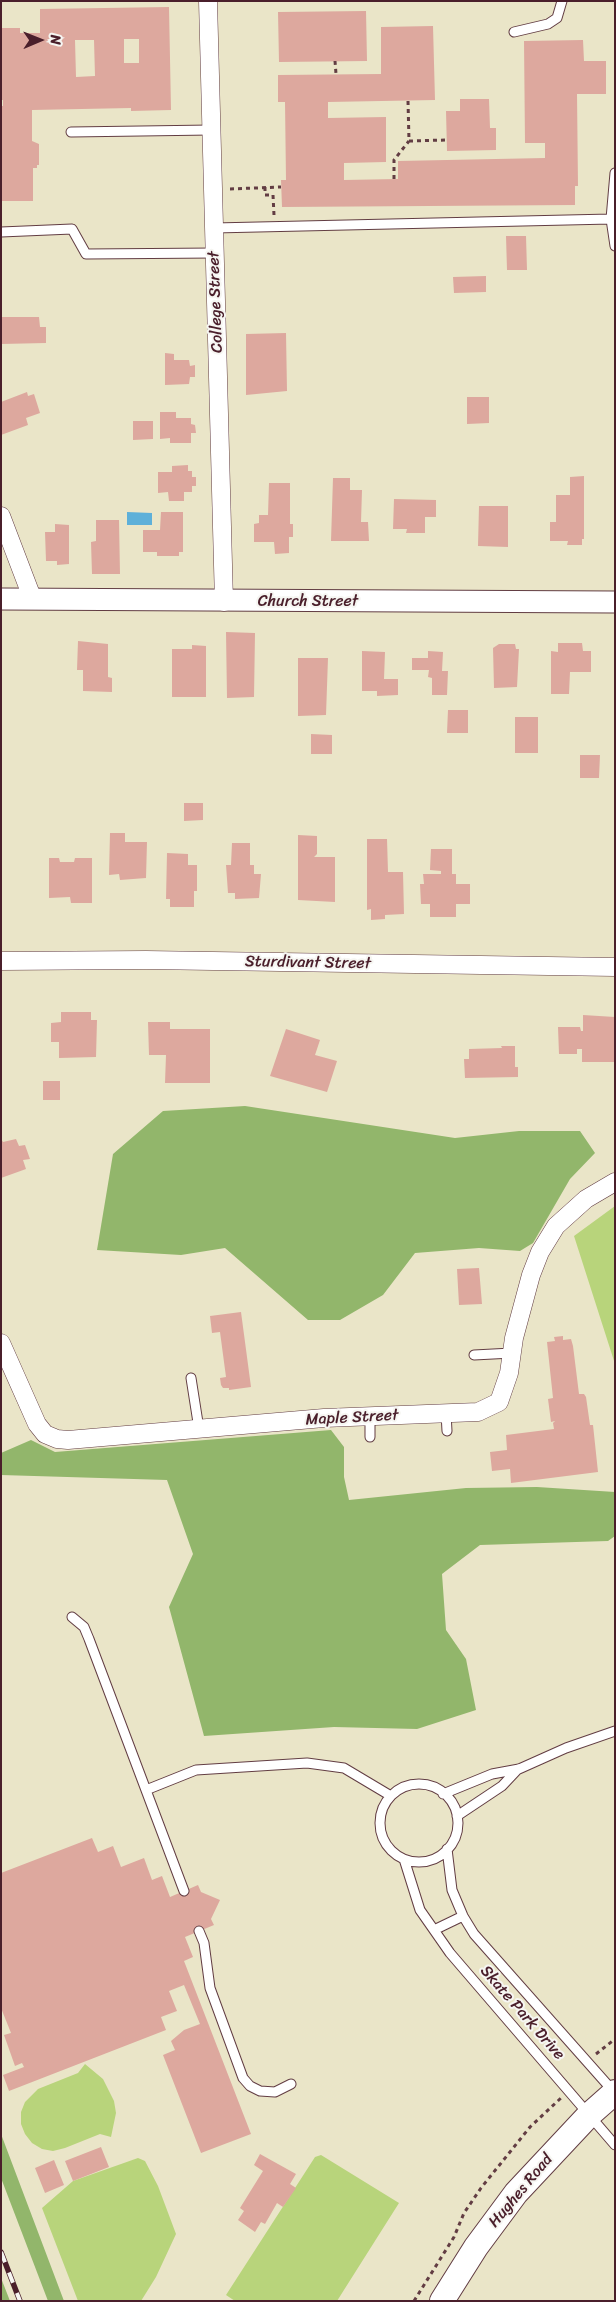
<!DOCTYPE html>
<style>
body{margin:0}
#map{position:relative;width:616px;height:2302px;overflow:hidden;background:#eae5c8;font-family:Sriracha,sans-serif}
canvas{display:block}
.frame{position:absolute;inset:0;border:2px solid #4a1f2b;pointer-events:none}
.north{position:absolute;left:15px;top:15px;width:50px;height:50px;-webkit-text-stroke:4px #f6f6f2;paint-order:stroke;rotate:89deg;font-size:14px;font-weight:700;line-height:20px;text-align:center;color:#4a1f2b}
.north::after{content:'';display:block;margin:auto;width:18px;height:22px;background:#4a1f2b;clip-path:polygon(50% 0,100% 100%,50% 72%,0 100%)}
</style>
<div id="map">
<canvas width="616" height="2302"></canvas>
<div class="frame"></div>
<div class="north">N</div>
</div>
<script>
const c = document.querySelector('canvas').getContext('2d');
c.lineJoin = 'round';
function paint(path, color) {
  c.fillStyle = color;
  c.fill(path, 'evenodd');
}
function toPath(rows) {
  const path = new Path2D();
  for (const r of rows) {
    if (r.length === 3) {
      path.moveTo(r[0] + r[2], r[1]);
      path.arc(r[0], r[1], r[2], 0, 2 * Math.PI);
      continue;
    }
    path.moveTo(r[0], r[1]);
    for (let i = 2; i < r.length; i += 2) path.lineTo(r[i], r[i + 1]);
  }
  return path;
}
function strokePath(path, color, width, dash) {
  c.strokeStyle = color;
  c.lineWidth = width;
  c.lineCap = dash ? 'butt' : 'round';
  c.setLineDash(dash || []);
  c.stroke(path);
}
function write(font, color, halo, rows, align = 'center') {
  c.font = font + ' Sriracha,sans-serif';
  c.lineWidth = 4;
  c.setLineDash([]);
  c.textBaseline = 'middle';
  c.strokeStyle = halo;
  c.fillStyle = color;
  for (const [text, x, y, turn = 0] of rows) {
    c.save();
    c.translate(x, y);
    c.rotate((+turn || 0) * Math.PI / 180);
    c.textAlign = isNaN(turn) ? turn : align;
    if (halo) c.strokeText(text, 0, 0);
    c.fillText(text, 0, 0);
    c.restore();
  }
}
const green = toPath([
 [615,1206,615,1364,574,1236],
 [85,2064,103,2079,114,2101,116,2113,111,2137,100,2134,65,2148,53,2151,42,2149,32,2143,25,2134,21,2124,21,2112,25,2102,38,2089,78,2073],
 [321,2155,399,2203,337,2301,235,2301,226,2295,315,2157],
 [138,2158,145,2161,158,2186,176,2234,156,2277,141,2301,78,2301,42,2208,73,2181]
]);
const forest = toPath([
 [245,1106,455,1138,519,1131,580,1131,595,1153,570,1179,533,1243,520,1251,479,1248,415,1253,383,1295,340,1320,308,1320,225,1248,181,1255,97,1250,113,1154,163,1111],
 [331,1430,344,1447,344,1477,349,1500,466,1488,537,1487,615,1492,615,1536,608,1541,480,1545,442,1574,446,1630,466,1659,476,1710,417,1729,334,1727,204,1736,169,1607,193,1554,167,1480,1,1475,1,1453,31,1440,55,1452],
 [1,2134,64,2301,48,2301,1,2178],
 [1,2278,10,2301,1,2301]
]);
const water = toPath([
 [127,512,152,513,152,525,127,525]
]);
const building = toPath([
 [169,7,171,110,131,111,131,108,32,110,32,141,39,144,39,165,37,165,37,168,33,168,33,201,1,201,1,106,3,106,3,100,1,100,1,28,20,28,20,33,40,33,40,9],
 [124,39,139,39,139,63,124,63],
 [75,40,94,40,95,76,76,77],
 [366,11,367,61,279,62,278,12],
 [433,26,435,100,328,102,328,118,386,117,386,162,344,163,344,180,398,179,398,161,545,158,545,143,525,143,524,41,583,40,584,61,606,61,606,94,577,94,578,186,575,186,575,205,282,207,281,180,286,180,285,102,278,102,278,75,381,74,381,27],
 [460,99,489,99,490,128,496,128,496,150,447,151,446,111,460,111],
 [506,236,526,236,527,270,507,270],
 [486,276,486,292,454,293,453,277],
 [1,317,39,317,40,327,46,327,46,343,1,344],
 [286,333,287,391,246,395,246,334],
 [165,353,174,354,174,360,189,360,190,366,195,365,195,377,190,377,189,384,165,385],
 [27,392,28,396,34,394,40,413,26,418,28,425,1,435,1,402],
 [467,397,489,397,489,423,467,424],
 [160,412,176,412,176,418,191,418,191,424,195,425,196,433,191,433,191,443,170,443,170,438,160,439],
 [133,421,153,421,153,439,133,440],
 [188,465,188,471,192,471,192,477,196,477,196,486,192,486,192,492,184,492,184,501,169,501,168,492,158,493,158,472,172,472,172,466],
 [584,476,584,539,582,539,582,545,567,545,568,541,550,541,550,522,556,522,556,495,570,495,570,477],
 [333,478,350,478,350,490,362,490,361,522,368,522,369,541,331,541],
 [269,483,290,483,290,524,293,524,293,537,289,537,289,553,275,554,274,542,254,542,254,524,259,523,259,515,268,515],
 [394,499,436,500,436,517,425,517,425,533,406,533,407,529,393,529],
 [479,506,508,506,508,547,478,546],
 [161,512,183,512,183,552,179,552,179,556,157,556,157,552,143,552,143,530,160,530],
 [96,520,119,520,120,574,92,574,91,542,96,541],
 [55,524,69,525,69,564,57,565,57,561,46,561,45,532,55,532],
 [226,632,255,633,254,697,227,698],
 [78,641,108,644,108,677,112,678,112,692,83,691,83,670,77,670],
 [558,643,582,643,583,651,591,651,591,672,570,672,569,694,551,694,551,651,558,652],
 [499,644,515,644,516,649,519,649,517,687,494,688,493,648],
 [192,645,206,646,206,697,172,697,172,649,192,649],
 [362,651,385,652,384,679,398,679,398,695,377,696,377,691,362,691],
 [428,651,443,652,442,671,448,671,447,695,432,695,432,678,428,677,429,670,412,670,412,658,428,658],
 [298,658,328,658,326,715,298,716],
 [448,710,468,710,468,733,447,733],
 [515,717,538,717,538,753,515,753],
 [311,734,332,735,332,754,311,754],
 [580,755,600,755,599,778,580,778],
 [184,803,203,803,203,820,184,821],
 [110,833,125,833,125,842,147,842,146,878,120,880,119,874,109,875],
 [298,835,317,836,317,854,314,857,335,857,335,902,298,900],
 [367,839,387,839,388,872,403,872,404,914,385,915,385,919,371,920,371,909,367,910],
 [232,843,250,843,250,865,254,865,254,874,261,874,259,898,235,899,235,893,228,893,226,865,231,865],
 [431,849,452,849,452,874,456,874,456,884,470,884,470,904,456,904,456,917,430,917,430,904,421,904,420,884,424,884,423,874,441,874,441,871,430,870],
 [167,853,188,854,188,865,197,865,197,891,194,891,194,907,170,907,170,899,166,899],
 [49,858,59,858,60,862,74,862,75,858,92,858,92,903,71,903,70,897,49,898],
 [61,1012,91,1012,91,1020,97,1020,96,1057,59,1058,59,1042,51,1042,51,1023,61,1022],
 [583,1015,615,1017,615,1062,582,1062,582,1049,577,1049,577,1054,559,1054,558,1027,580,1027,581,1031,583,1031],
 [148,1022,170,1022,170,1029,210,1029,210,1083,165,1083,166,1055,149,1055],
 [286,1029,320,1040,315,1055,337,1061,327,1092,270,1076],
 [501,1046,515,1046,515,1067,518,1067,518,1077,465,1078,464,1059,469,1059,469,1049,502,1048],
 [43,1081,60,1081,60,1100,43,1100],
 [1,1139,3,1142,16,1139,19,1146,25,1145,30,1159,23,1160,26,1169,1,1178],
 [479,1268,482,1304,459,1305,457,1269],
 [241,1312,251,1387,229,1390,229,1388,223,1388,221,1385,220,1378,226,1377,220,1332,212,1333,210,1316],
 [563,1336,563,1340,571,1339,573,1346,579,1394,584,1394,586,1397,590,1425,593,1425,598,1472,511,1483,510,1469,492,1471,490,1452,507,1450,506,1435,554,1429,553,1423,555,1421,551,1422,548,1399,553,1398,547,1342,555,1341,554,1337],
 [92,1838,98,1852,113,1846,121,1867,144,1858,152,1880,162,1876,170,1897,198,1885,201,1892,220,1900,211,1919,214,1925,185,1937,193,1957,184,1961,251,2134,201,2153,163,2055,175,2050,171,2041,184,2030,200,2024,184,1985,169,1991,177,2011,161,2017,166,2030,9,2091,3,2075,24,2067,22,2063,15,2066,4,2035,11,2033,1,2008,1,1873],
 [101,2147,109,2167,73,2181,65,2161],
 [260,2154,296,2174,290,2184,296,2188,283,2207,277,2203,265,2224,261,2222,255,2232,238,2220,244,2211,240,2208,263,2171,254,2165],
 [54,2160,64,2185,45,2193,35,2168]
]);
const path = toPath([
 [335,61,336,74],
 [408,101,409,141,447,140],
 [394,179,394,160,409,141],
 [265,187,265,195,273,195,274,215],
 [230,189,281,187],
 [596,2054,615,2039],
 [414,2301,454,2237,464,2213,481,2188,530,2127,561,2098]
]);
const service = toPath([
 [514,32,548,24,557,18,562,1],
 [71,132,211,130],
 [615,173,611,219,615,246],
 [214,228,611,219],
 [1,232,72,229,86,254,215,253],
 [474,1355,512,1353],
 [191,1378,199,1429],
 [446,1413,447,1431],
 [370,1416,370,1437],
 [72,1617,84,1627,89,1639,184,1891],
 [419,1823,39],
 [146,1790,196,1770,307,1763,344,1768,391,1796],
 [443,1794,492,1774,519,1769,566,1748,615,1731],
 [457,1816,502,1786,518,1769],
 [447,1849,452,1890,463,1916,474,1934,614,2092],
 [404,1859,420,1910,450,1953,615,2145],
 [434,1930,463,1916],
 [199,1931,204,1943,210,1988,243,2078,250,2086,260,2091,275,2092,291,2084]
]);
const minor = toPath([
 [208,1,224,602],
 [1,516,33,600],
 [1,961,146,960,615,967],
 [1,1343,37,1424,45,1434,57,1439,68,1440,324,1418,478,1412,499,1402,509,1373,514,1338,531,1275,540,1252,556,1226,586,1199,615,1182]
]);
const tertiary = toPath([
 [1,599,615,602]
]);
const secondary = toPath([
 [442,2301,476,2247,516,2193,589,2115,615,2092]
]);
const rail = toPath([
 [1,2252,20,2301]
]);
const streetNames = [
 ["College Street",216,302,-92],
 ["Church Street",308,602],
 ["Sturdivant Street",308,963,1],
 ["Maple Street",352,1418,-3],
 ["Skate Park Drive",522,2013,49],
 ["Hughes Road",521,2191,-50]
];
paint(green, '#b8d47b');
paint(forest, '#92b66b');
paint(water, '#5eb0d9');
paint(building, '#dda89e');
strokePath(service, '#623d43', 11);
strokePath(minor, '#623d43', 19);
strokePath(tertiary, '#623d43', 23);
strokePath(secondary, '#623d43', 26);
strokePath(path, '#623d43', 3, [4, 4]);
strokePath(service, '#fff', 9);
strokePath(minor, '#fff', 18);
strokePath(tertiary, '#fff', 21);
strokePath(secondary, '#fff', 24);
strokePath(rail, '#4a1f2b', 5.5);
strokePath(rail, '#f6f6f2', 4, [11]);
write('16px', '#4a1f2b', '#f6f6f2', streetNames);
</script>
